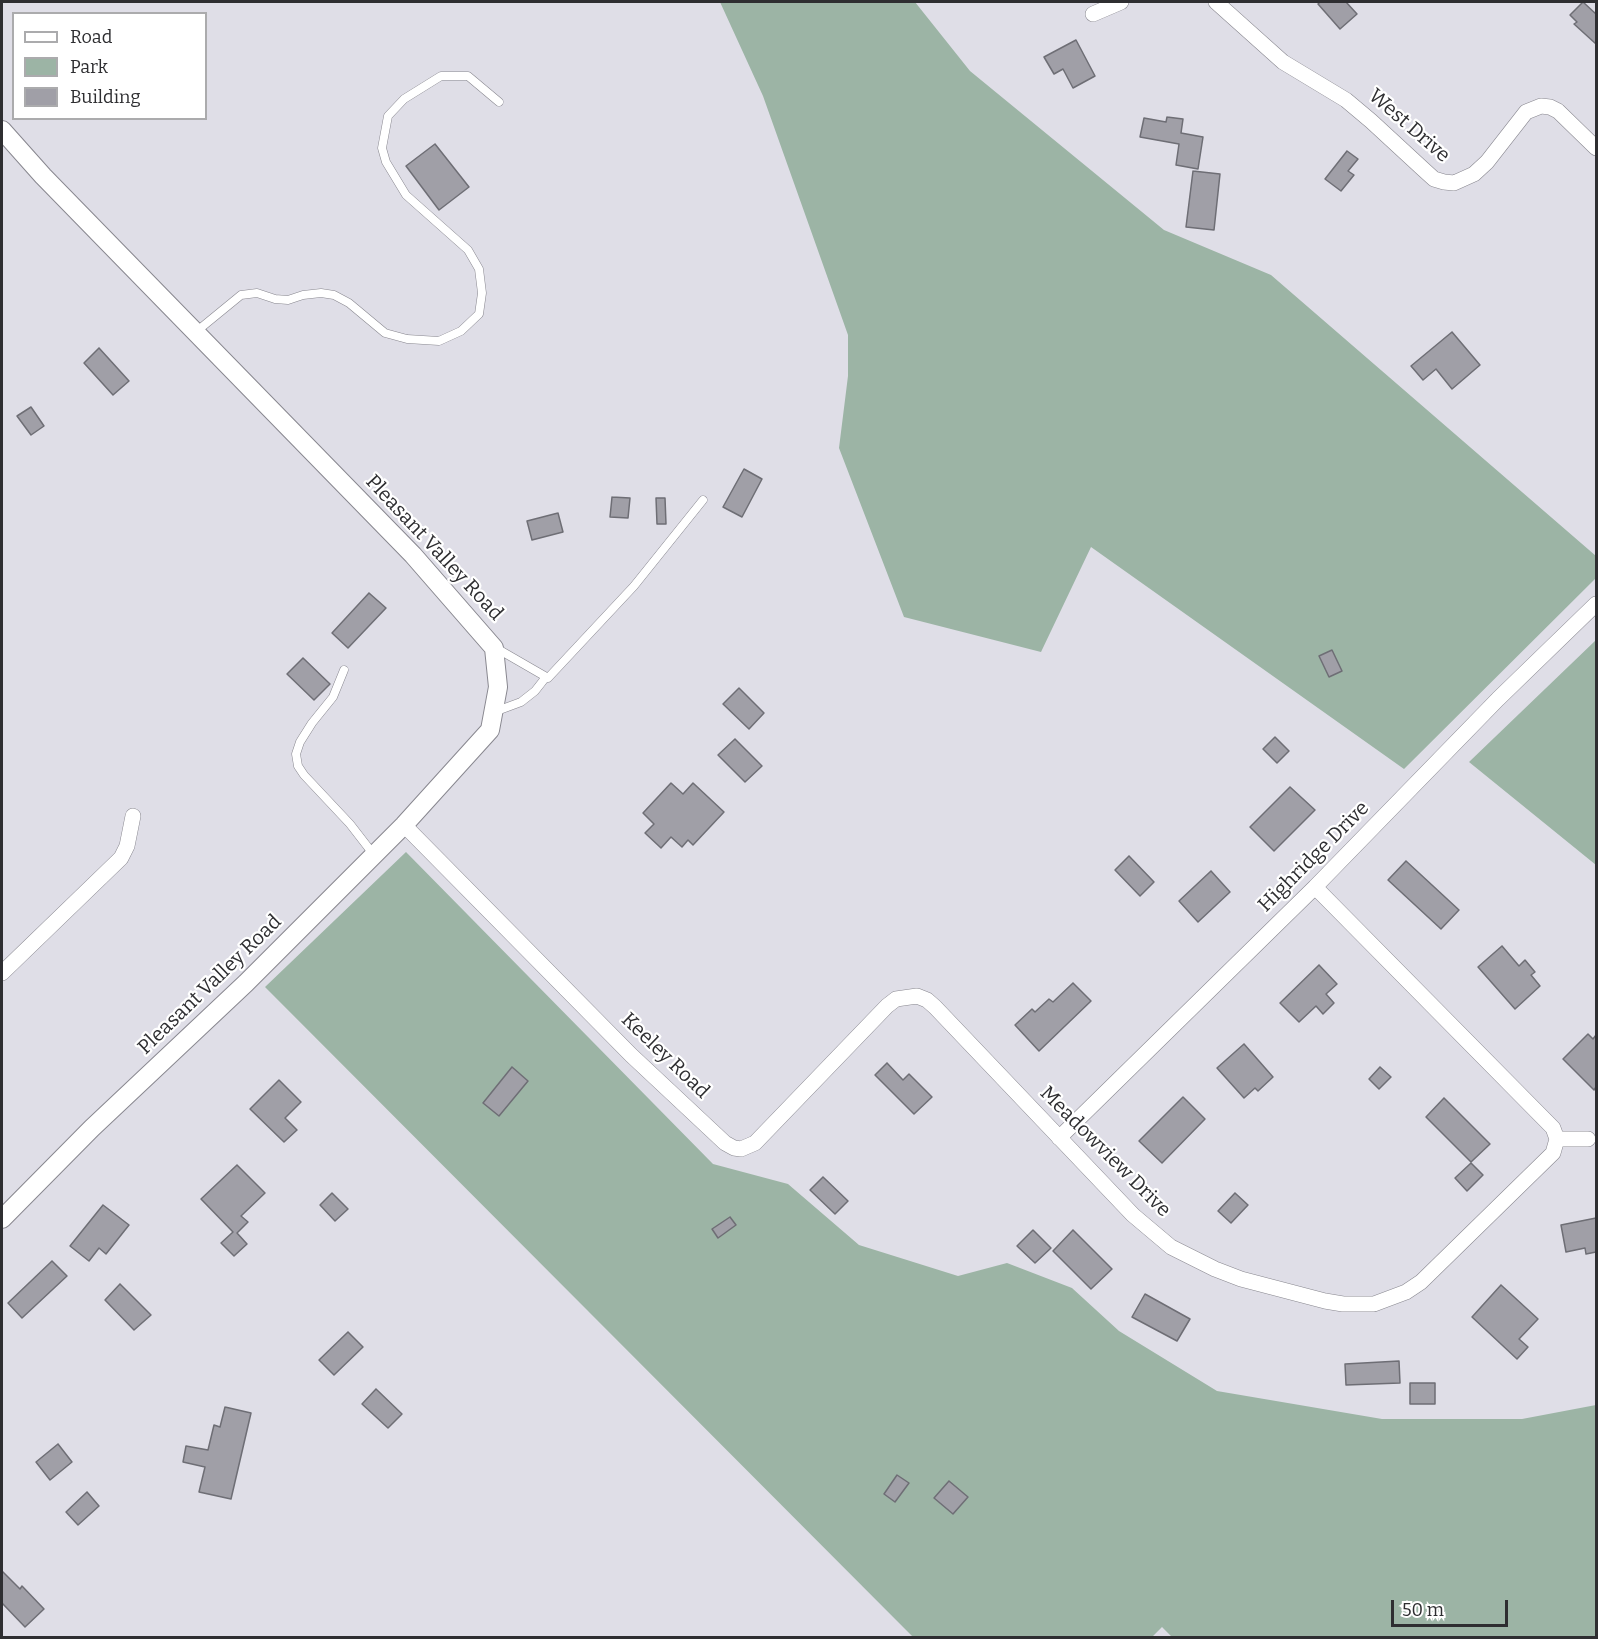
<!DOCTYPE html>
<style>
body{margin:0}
#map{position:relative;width:1598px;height:1639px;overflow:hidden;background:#dfdee7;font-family:Bitter,serif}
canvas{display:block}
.frame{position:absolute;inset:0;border:3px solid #2e2e31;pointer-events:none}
.legend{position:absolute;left:12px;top:12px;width:195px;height:108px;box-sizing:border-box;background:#fff;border:2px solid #ababad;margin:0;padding:8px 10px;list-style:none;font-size:18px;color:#2e2e31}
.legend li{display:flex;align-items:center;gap:12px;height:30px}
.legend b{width:30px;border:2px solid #ababad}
.scale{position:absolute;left:1391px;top:1600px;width:117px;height:27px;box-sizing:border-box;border:3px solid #2e2e31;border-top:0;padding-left:8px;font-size:18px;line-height:21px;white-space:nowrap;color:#2e2e31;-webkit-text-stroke:4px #fff;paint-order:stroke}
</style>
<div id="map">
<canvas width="1598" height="1639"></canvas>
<div class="frame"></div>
<ul class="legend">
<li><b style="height:8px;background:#fff"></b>Road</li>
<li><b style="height:16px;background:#9cb4a5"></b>Park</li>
<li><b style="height:16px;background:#a09fa7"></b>Building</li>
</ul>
<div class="scale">50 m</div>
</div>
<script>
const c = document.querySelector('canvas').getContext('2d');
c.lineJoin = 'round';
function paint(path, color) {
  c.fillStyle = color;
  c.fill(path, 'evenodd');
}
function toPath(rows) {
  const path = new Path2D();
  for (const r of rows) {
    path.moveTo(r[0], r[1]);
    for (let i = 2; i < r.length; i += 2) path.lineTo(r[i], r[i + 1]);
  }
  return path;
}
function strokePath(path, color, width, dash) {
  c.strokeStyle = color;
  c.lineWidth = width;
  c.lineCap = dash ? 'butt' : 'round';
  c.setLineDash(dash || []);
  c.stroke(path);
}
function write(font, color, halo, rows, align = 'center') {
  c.font = font + ' Bitter,serif';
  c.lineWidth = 4.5;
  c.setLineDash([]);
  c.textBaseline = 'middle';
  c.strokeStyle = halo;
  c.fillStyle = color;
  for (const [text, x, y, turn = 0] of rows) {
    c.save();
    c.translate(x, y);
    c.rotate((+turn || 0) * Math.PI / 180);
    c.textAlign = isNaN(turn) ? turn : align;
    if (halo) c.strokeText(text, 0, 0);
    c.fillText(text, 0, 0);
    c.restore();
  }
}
const green = toPath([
 [720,2,915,2,970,71,1164,230,1271,275,1596,556,1596,578,1404,769,1091,547,1041,652,904,617,839,448,848,376,848,335,763,96],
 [1596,640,1596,865,1469,762],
 [406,852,713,1164,788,1184,859,1245,958,1276,1007,1263,1072,1288,1119,1331,1217,1391,1382,1419,1522,1419,1596,1405,1596,1637,1173,1638,1162,1627,1151,1638,913,1637,265,987]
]);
const building = toPath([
 [1320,2,1346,2,1357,14,1340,29,1318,4,1320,2],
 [1583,2,1596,14,1596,44,1574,24,1577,22,1570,15,1583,2],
 [1076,40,1095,76,1073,88,1063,69,1054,74,1044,57,1076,40],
 [1167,117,1183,119,1181,133,1203,137,1198,169,1176,165,1179,144,1140,137,1144,118,1166,122,1167,117],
 [435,144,469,187,439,210,406,166,435,144],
 [1347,151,1358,159,1348,171,1354,175,1341,191,1325,179,1347,151],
 [1193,171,1220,174,1214,230,1186,227,1193,171],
 [1452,332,1480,365,1452,389,1436,369,1423,380,1411,366,1452,332],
 [99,348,129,381,113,395,84,363,99,348],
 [31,407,44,426,31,435,17,416,31,407],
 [744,469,762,479,742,517,723,507,744,469],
 [612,497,630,498,628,518,610,517,612,497],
 [656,498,665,498,666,524,657,524,656,498],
 [558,513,563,532,532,540,527,521,558,513],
 [369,593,386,608,348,648,332,633,369,593],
 [1332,650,1342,671,1329,677,1319,656,1332,650],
 [303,658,330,684,314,700,287,674,303,658],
 [739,688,764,713,749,729,723,704,739,688],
 [1275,737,1289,751,1277,763,1263,749,1275,737],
 [735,739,762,766,745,782,718,755,735,739],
 [671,783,683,794,693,783,724,812,693,845,688,840,682,847,671,837,661,848,645,833,654,824,643,813,671,783],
 [1290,787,1315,810,1274,851,1250,827,1290,787],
 [1129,856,1154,882,1140,896,1115,870,1129,856],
 [1406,861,1459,910,1441,929,1388,880,1406,861],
 [1211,871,1230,892,1198,922,1179,901,1211,871],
 [1502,946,1519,966,1525,960,1535,972,1531,975,1540,986,1515,1009,1478,967,1502,946],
 [1319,965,1337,984,1326,994,1334,1003,1323,1014,1316,1006,1299,1022,1280,1003,1319,965],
 [1073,983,1091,1001,1039,1051,1015,1025,1032,1009,1035,1012,1049,999,1053,1002,1073,983],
 [1588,1034,1593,1039,1596,1035,1596,1087,1594,1090,1563,1059,1588,1034],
 [1244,1044,1273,1077,1258,1091,1255,1088,1244,1098,1217,1068,1244,1044],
 [887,1063,903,1080,909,1074,932,1097,914,1114,875,1075,887,1063],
 [512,1067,528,1081,499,1116,483,1103,512,1067],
 [1380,1067,1391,1077,1379,1089,1369,1079,1380,1067],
 [279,1080,301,1102,285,1118,297,1130,284,1142,250,1109,279,1080],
 [1183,1097,1205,1119,1162,1163,1139,1141,1183,1097],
 [1444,1098,1490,1144,1471,1162,1426,1117,1444,1098],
 [1471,1163,1483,1175,1467,1191,1455,1178,1471,1163],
 [237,1165,265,1193,241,1216,248,1222,237,1233,247,1244,234,1256,221,1243,233,1232,201,1199,237,1165],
 [823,1177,848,1201,835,1214,810,1190,823,1177],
 [332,1193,348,1209,335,1221,320,1205,332,1193],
 [1235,1193,1248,1205,1231,1223,1218,1211,1235,1193],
 [103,1205,129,1225,106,1254,99,1248,89,1261,70,1246,103,1205],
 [730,1217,736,1225,718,1238,712,1229,730,1217],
 [1596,1218,1596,1252,1586,1254,1585,1248,1566,1252,1561,1225,1596,1218],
 [1033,1230,1051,1248,1035,1263,1017,1246,1033,1230],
 [1073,1230,1112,1269,1091,1289,1053,1251,1073,1230],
 [52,1261,67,1276,22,1318,8,1303,52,1261],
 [120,1284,151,1315,134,1330,105,1300,120,1284],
 [1501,1285,1538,1319,1519,1339,1528,1347,1517,1359,1472,1317,1501,1285],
 [1145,1294,1190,1319,1177,1341,1132,1317,1145,1294],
 [348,1332,363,1347,334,1375,319,1360,348,1332],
 [1399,1361,1400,1383,1346,1385,1345,1364,1399,1361],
 [1410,1383,1435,1383,1435,1404,1410,1404,1410,1383],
 [376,1389,402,1414,388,1428,362,1404,376,1389],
 [225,1407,251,1413,231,1499,199,1492,205,1467,183,1462,186,1446,208,1450,214,1425,220,1427,225,1407],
 [58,1444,72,1462,50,1480,36,1462,58,1444],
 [897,1475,909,1483,895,1502,884,1494,897,1475],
 [949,1481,968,1497,953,1514,934,1498,949,1481],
 [87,1492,99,1506,78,1525,66,1512,87,1492],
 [2,1571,20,1589,22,1586,44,1609,25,1627,2,1603,2,1571]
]);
const service = toPath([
 [197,331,241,295,257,293,275,299,288,300,303,295,321,293,334,295,349,303,385,333,407,339,439,341,461,331,479,314,482,293,479,269,468,250,406,195,386,162,382,148,388,116,404,99,441,76,468,76,499,102],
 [496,648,548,678,634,586,703,500],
 [344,670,333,697,312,723,300,742,296,754,298,766,304,775,350,824,374,855],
 [494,712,521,702,535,691,546,677]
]);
const minor = toPath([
 [1216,2,1283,62,1346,100,1371,121,1423,169,1434,179,1444,182,1454,183,1474,174,1487,162,1526,112,1541,106,1550,107,1558,111,1596,148],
 [1093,14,1121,2],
 [404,825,631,1055,725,1143,734,1148,741,1149,755,1143,887,1006,896,999,917,996,927,1000,935,1007,1133,1215,1171,1247,1215,1269,1241,1279,1325,1301,1343,1304,1374,1304,1406,1292,1421,1282,1553,1153,1557,1139,1553,1128,1315,887],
 [2,973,121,858,127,846,133,816],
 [1059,1138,1315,887,1498,699,1596,604],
 [1557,1139,1588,1139]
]);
const tertiary = toPath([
 [2,130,43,176,413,555,494,648,498,687,490,730,404,825,246,983,92,1128,2,1219]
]);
const streetNames = [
 ["West Drive",1409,126,41],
 ["Pleasant Valley Road",434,548,47],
 ["Highridge Drive",1314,857,-45],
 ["Pleasant Valley Road",210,985,-44],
 ["Keeley Road",665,1056,44],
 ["Meadowview Drive",1105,1152,45]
];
paint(green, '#9cb4a5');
paint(building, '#a09fa7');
strokePath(building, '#6e6e75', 1.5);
strokePath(service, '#88878f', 9);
strokePath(minor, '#88878f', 16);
strokePath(tertiary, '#88878f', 20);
strokePath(service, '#fff', 8);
strokePath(minor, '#fff', 15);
strokePath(tertiary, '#fff', 18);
write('20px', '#2e2e31', '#fff', streetNames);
</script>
